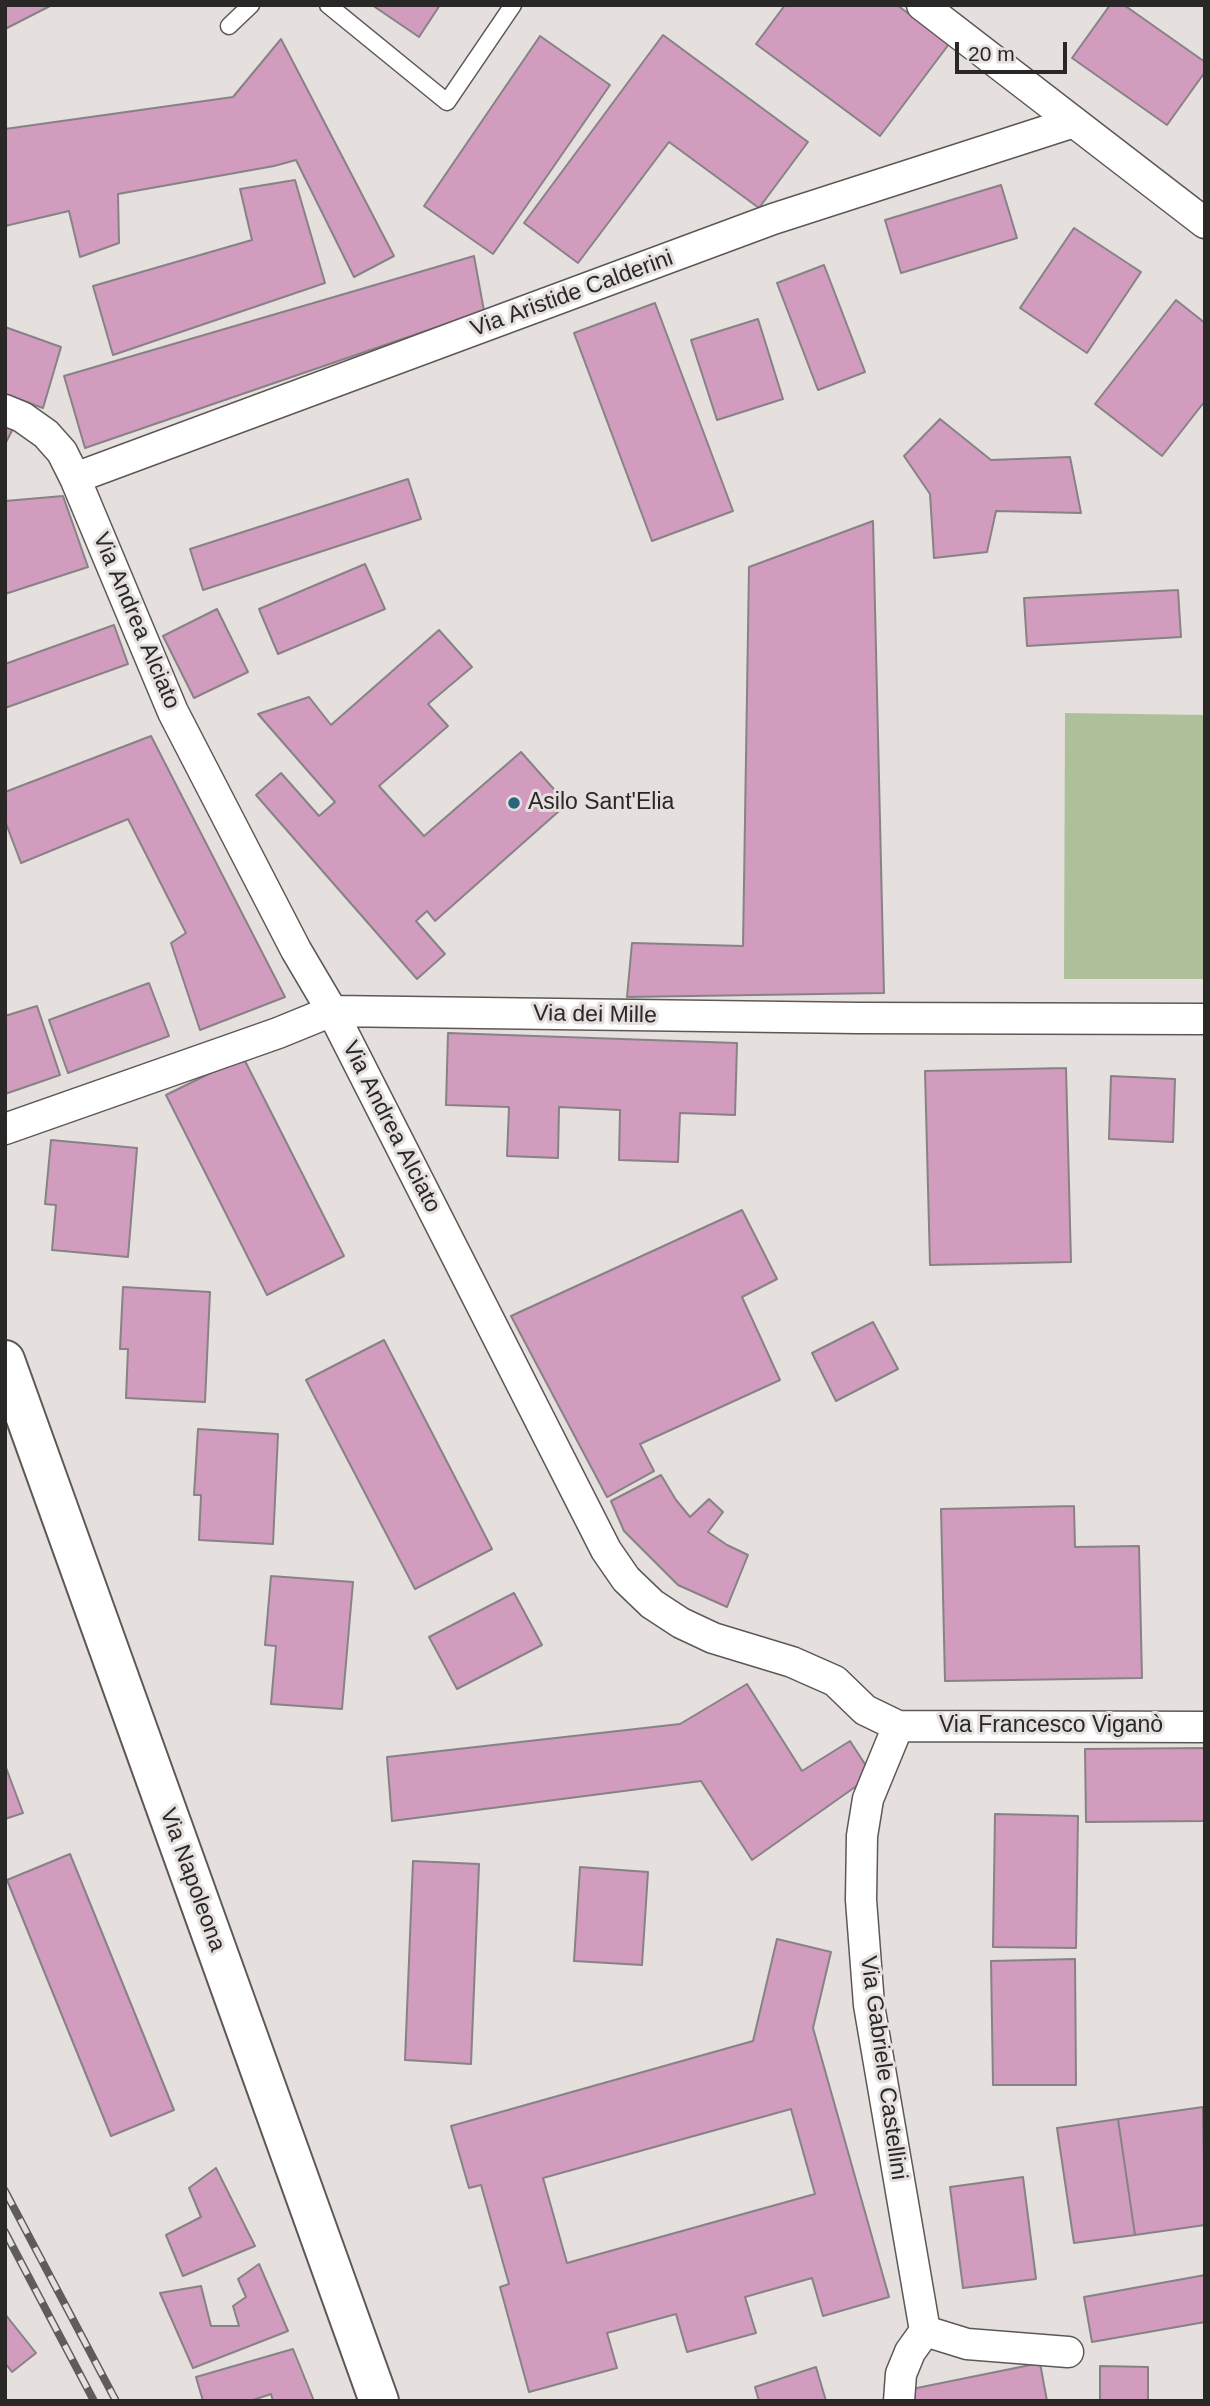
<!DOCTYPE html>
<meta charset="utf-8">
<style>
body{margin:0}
#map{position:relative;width:1210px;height:2406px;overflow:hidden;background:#e5dfdd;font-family:Helvetica,sans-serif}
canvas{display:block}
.frame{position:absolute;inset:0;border:7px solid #2a2827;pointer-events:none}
.scale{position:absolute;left:955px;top:42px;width:112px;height:32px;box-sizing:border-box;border:4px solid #2a2827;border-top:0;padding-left:9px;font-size:21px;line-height:24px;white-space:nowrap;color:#2a2827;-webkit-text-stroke:5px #e5dfdd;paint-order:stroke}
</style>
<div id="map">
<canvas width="1210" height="2406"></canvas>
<div class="frame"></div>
<div class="scale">20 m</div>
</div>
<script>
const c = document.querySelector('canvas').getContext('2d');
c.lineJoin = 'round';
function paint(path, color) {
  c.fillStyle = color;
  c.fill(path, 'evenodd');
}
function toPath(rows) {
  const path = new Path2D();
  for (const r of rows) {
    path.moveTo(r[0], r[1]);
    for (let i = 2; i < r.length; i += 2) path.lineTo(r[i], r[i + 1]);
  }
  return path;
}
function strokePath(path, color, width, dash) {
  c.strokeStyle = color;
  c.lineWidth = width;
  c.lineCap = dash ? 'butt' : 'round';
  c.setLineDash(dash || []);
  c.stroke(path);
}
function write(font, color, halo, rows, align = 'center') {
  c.font = font + ' Helvetica,sans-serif';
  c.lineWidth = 6;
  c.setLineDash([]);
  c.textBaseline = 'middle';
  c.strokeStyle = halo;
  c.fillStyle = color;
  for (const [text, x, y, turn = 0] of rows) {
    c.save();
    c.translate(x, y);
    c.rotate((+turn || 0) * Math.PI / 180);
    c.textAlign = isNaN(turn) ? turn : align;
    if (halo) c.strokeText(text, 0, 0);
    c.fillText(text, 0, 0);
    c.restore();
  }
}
const green = toPath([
 [1065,713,1205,715,1205,979,1064,979]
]);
const building = toPath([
 [5,5,52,5,5,29,5,5],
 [372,5,440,5,419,37,372,5],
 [785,5,897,5,949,44,880,136,756,44,785,5],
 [1110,5,1124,5,1205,62,1205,72,1167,125,1072,58,1110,5],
 [663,35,808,142,759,208,669,142,578,263,524,223,663,35],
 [540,36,610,85,493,254,424,206,540,36],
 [281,39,394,256,354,277,296,160,274,166,118,194,119,243,80,257,69,211,5,226,5,129,233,97,281,39],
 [295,180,325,283,113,355,93,286,252,240,240,189,295,180],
 [1001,185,1017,238,901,273,885,220,1001,185],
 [1074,228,1141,272,1087,353,1020,308,1074,228],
 [474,256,484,311,85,448,64,376,474,256],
 [824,265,865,372,818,390,777,283,824,265],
 [1176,300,1205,323,1205,401,1162,456,1095,404,1176,300],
 [655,303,733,511,652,541,574,333,655,303],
 [758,319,783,399,717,420,691,340,758,319],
 [5,327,61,347,43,408,5,394,5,327],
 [940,419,991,460,1070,457,1081,513,996,511,987,552,934,558,930,494,904,456,940,419],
 [5,424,14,427,5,444,5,424],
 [408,479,421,519,203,590,190,549,408,479],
 [63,496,88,567,5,594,5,501,63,496],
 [873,521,884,993,627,997,632,943,743,946,749,567,873,521],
 [365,564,385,609,278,654,259,609,365,564],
 [1178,590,1181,637,1027,646,1024,598,1178,590],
 [217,609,248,672,194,698,163,636,217,609],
 [114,625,128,664,5,708,5,664,114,625],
 [439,630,472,667,428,704,448,726,379,786,424,836,521,752,567,804,435,921,427,911,416,921,445,954,417,979,256,795,281,773,319,816,335,802,258,714,309,697,331,725,439,630],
 [151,736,285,997,200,1030,171,943,186,933,128,819,21,863,5,821,5,792,151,736],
 [149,983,169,1036,68,1073,49,1020,149,983],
 [37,1006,60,1075,5,1094,5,1016,37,1006],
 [448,1033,737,1043,735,1115,680,1113,678,1162,619,1160,620,1110,559,1107,558,1158,507,1156,509,1107,446,1105,448,1033],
 [243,1057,344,1256,267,1295,166,1095,243,1057],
 [1066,1068,1071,1262,930,1265,925,1071,1066,1068],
 [1111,1076,1175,1079,1173,1142,1109,1139,1111,1076],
 [51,1140,137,1148,128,1257,52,1250,56,1205,45,1204,51,1140],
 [742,1210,777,1279,742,1297,780,1380,640,1444,654,1471,607,1497,511,1316,742,1210],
 [123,1287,210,1292,205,1402,126,1398,128,1349,120,1349,123,1287],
 [873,1322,898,1369,836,1401,812,1353,873,1322],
 [384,1340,492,1549,415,1589,306,1380,384,1340],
 [198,1429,278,1434,273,1544,199,1540,201,1495,194,1495,198,1429],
 [661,1475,676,1500,690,1517,709,1499,723,1512,708,1532,727,1545,748,1555,727,1607,678,1585,624,1531,611,1501,661,1475],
 [1074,1506,1075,1547,1139,1546,1142,1678,945,1681,941,1509,1074,1506],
 [271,1576,353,1582,342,1709,271,1704,276,1646,265,1645,271,1576],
 [514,1593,542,1645,457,1689,429,1637,514,1593],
 [747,1684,802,1771,850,1741,872,1775,752,1860,701,1781,392,1821,387,1757,680,1724,747,1684],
 [1205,1748,1205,1821,1086,1822,1085,1749,1205,1748],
 [5,1765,23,1813,5,1819,5,1765],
 [995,1814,1078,1816,1076,1948,993,1947,995,1814],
 [70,1854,174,2110,111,2136,7,1880,70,1854],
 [413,1861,479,1864,471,2064,405,2060,413,1861],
 [580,1867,648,1872,642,1965,574,1961,580,1867],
 [777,1939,831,1952,813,2028,889,2297,823,2316,812,2278,745,2297,756,2333,687,2352,676,2314,607,2333,617,2368,529,2392,500,2287,509,2284,481,2185,469,2188,451,2126,753,2041,777,1939],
 [791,2109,815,2194,567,2263,543,2178,791,2109],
 [1075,1959,1076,2085,993,2085,991,1961,1075,1959],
 [1203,2107,1205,2225,1135,2235,1118,2119,1203,2107],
 [1118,2119,1135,2235,1074,2243,1057,2128,1118,2119],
 [216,2168,255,2246,183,2276,166,2235,201,2217,189,2188,216,2168],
 [1023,2177,1036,2279,963,2288,950,2187,1023,2177],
 [259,2264,288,2331,193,2368,160,2293,201,2286,211,2326,239,2326,233,2306,246,2297,238,2279,259,2264],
 [1205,2275,1205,2322,1092,2342,1084,2297,1205,2275],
 [5,2314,36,2353,12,2372,5,2363,5,2314],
 [293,2349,314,2401,273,2401,271,2394,250,2401,203,2401,196,2377,293,2349],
 [1040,2363,1047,2401,909,2401,907,2390,1040,2363],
 [1100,2366,1148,2367,1148,2401,1100,2401,1100,2366],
 [816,2367,826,2401,759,2401,755,2387,816,2367]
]);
const lane = toPath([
 [328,5,447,102,513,5],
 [229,26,251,5]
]);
const street = toPath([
 [922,5,1205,223],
 [5,410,22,417,46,434,62,452,75,478,173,712,296,950,332,1011,606,1550,626,1579,652,1604,681,1623,713,1638,792,1662,835,1681,865,1710,898,1726,1205,1727],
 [75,478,773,219,1074,122],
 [5,1129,278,1033,332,1011,858,1018,1205,1019],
 [898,1726,868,1799,862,1836,861,1900,869,2005,925,2331,910,2352,901,2374,899,2401],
 [925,2331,967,2344,1068,2352]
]);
const primary = toPath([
 [5,1360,379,2401]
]);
const rail = toPath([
 [5,2191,116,2401],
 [5,2232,94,2401]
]);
const markers = [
 [514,803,7,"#2b647d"]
];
const streetNames = [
 ["Via Aristide Calderini",572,294,-20],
 ["Via Andrea Alciato",136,621,67],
 ["Via dei Mille",595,1015,1],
 ["Via Andrea Alciato",391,1127,63],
 ["Via Francesco Viganò",1051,1726],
 ["Via Napoleona",192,1880,70],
 ["Via Gabriele Castellini",883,2068,82]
];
const poiNames = [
 ["Asilo Sant'Elia",528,803]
];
paint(green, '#adc099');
paint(building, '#d19cbd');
strokePath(building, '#878285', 2);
strokePath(lane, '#5d5857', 19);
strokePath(street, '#5d5857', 33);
strokePath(primary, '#5d5857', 42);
strokePath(lane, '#fff', 16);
strokePath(street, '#fff', 30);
strokePath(primary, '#fff', 38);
strokePath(rail, '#5f5c5a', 8);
strokePath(rail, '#e5dfdd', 5, [16]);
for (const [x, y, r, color] of markers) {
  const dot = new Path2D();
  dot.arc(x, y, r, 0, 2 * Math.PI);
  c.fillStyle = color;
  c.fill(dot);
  strokePath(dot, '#e5dfdd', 2.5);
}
write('23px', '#2a2827', '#e5dfdd', streetNames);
write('23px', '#2a2827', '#e5dfdd', poiNames, 'left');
</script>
